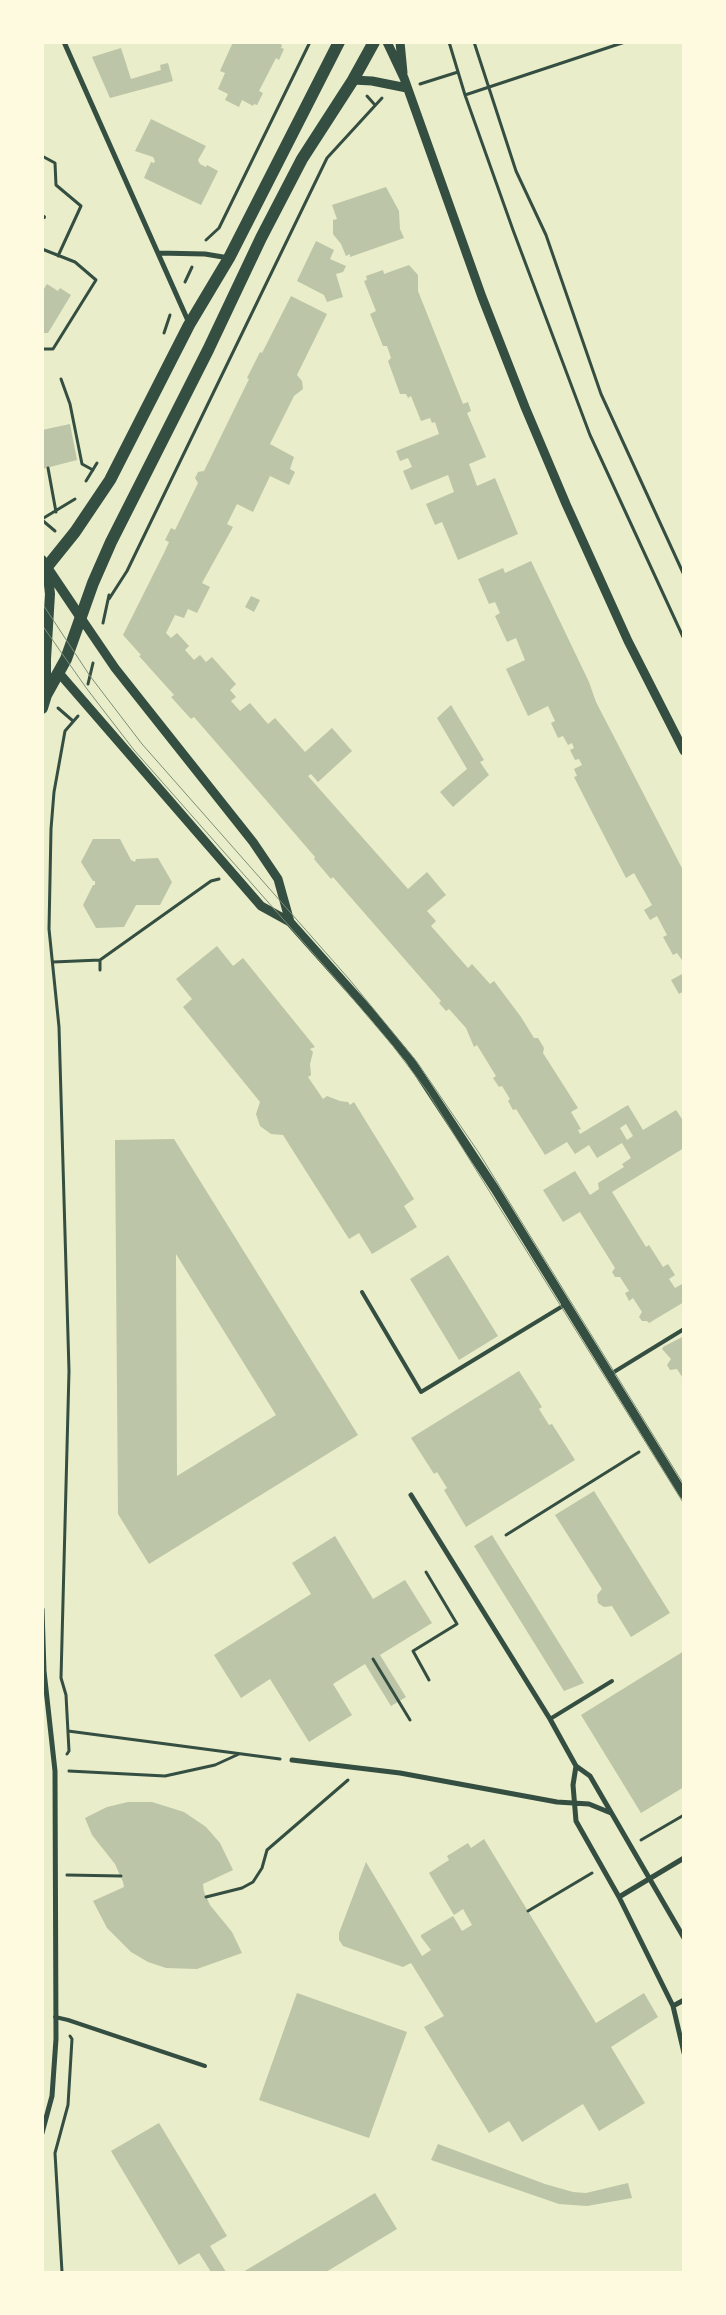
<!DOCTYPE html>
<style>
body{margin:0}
#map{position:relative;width:726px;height:2315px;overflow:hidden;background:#e9edc9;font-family:"Nunito Sans",sans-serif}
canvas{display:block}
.frame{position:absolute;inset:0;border:44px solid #fefae0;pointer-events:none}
</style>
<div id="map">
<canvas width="726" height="2315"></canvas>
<div class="frame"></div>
</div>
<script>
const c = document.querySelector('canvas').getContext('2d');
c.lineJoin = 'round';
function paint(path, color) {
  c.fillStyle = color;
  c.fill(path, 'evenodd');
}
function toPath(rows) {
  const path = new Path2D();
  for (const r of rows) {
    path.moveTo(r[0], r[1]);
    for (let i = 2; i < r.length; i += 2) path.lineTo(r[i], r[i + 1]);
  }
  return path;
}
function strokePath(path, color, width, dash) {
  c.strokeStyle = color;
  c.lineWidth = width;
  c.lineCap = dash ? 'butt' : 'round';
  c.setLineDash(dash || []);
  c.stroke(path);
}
const building = toPath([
 [233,42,277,42,282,45,281,48,284,49,279,60,276,58,259,91,263,93,257,105,254,104,253,106,242,100,239,107,225,100,228,94,218,89,225,73,220,71],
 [121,48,131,79,161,70,160,65,168,63,173,81,110,98,92,57],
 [151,119,206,146,198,160,200,164,206,167,207,165,218,171,201,205,144,178,151,162,154,163,155,161,153,157,135,151],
 [386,187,399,211,400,229,404,238,350,257,350,254,346,256,341,244,333,234,333,220,337,219,332,205],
 [316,241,334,250,330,259,346,266,343,272,336,274,343,297,327,302,324,295,297,281],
 [409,265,418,275,418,291,463,404,468,402,471,411,467,413,486,457,469,464,477,486,495,478,518,534,458,560,442,522,435,525,426,504,454,492,448,475,411,490,403,471,412,467,408,458,400,461,396,451,439,434,435,422,432,423,430,418,421,421,411,396,408,398,406,394,400,394,388,361,391,358,387,346,383,346,370,314,376,311,364,281,367,280,366,276,383,270,384,274],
 [47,284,58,291,60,288,71,295,48,333,42,333,42,292],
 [291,296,327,314,297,375,302,381,303,389,294,396,270,444,294,457,290,469,295,472,289,485,270,476,253,512,237,504,227,524,233,527,202,583,210,587,197,613,188,609,184,618,175,615,166,633,171,638,177,633,189,646,185,650,194,660,200,655,206,662,212,657,236,684,230,690,236,697,231,701,240,711,250,703,268,724,275,718,305,752,332,728,352,751,318,782,311,774,308,776,408,889,427,872,446,895,427,911,436,921,431,926,468,968,472,964,490,984,494,981,521,1017,534,1038,538,1038,544,1048,543,1053,578,1108,571,1112,581,1129,578,1130,580,1134,628,1105,643,1130,676,1110,684,1122,684,1148,612,1192,646,1247,649,1245,663,1267,668,1264,675,1275,669,1279,675,1288,684,1283,684,1302,649,1323,647,1321,642,1321,639,1317,642,1312,633,1298,629,1301,625,1293,629,1291,620,1277,615,1277,612,1272,615,1268,580,1212,563,1222,543,1190,575,1171,590,1195,599,1189,598,1183,624,1167,622,1164,631,1158,622,1143,597,1158,589,1145,575,1154,567,1142,545,1155,516,1109,513,1110,508,1101,510,1099,502,1086,499,1087,493,1078,496,1076,477,1045,474,1047,466,1028,449,1009,446,1011,439,1003,441,1001,333,877,331,879,314,859,315,857,259,792,194,717,191,719,171,697,174,695,139,656,141,655,123,635,164,553,169,542,165,540,171,528,175,530,198,483,195,478,198,472,204,471,249,379,247,378,260,352,262,353],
 [626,1124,633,1136,627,1140,620,1128],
 [70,424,77,460,42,469,42,430],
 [531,561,589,682,596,702,684,872,684,963,677,953,673,955,663,937,667,935,657,916,650,920,644,910,652,905,634,873,626,878,597,822,574,777,577,776,574,769,582,765,579,759,575,760,570,750,574,748,572,743,568,745,563,736,558,738,551,723,555,721,548,706,528,716,506,669,525,660,516,638,507,642,495,616,500,613,495,602,489,604,478,579,503,568,505,573],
 [251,596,260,600,254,612,245,607],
 [451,705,484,760,480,762,489,775,453,807,440,792,467,769,437,718],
 [93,839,120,839,131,860,135,862,136,859,158,858,172,882,160,905,136,905,124,927,96,928,83,905,93,885,95,885,95,881,93,881,81,862],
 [217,946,233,966,243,958,315,1047,310,1049,313,1052,310,1064,311,1075,308,1077,323,1099,327,1096,340,1101,348,1102,350,1105,354,1102,414,1199,404,1206,417,1227,372,1254,359,1233,349,1239,283,1135,271,1134,260,1126,256,1114,260,1102,183,1007,192,999,176,979],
 [684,973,684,991,679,994,671,980],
 [174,1139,358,1435,149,1564,118,1514,115,1140],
 [176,1254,276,1415,177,1476],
 [448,1255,498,1336,459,1360,410,1279],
 [684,1336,684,1380,677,1369,670,1370,667,1365,671,1359,662,1349,663,1347],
 [519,1371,542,1407,539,1409,549,1425,552,1424,575,1460,466,1527,444,1490,447,1488,437,1472,434,1474,411,1438],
 [594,1491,670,1613,631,1637,612,1606,604,1607,598,1603,597,1595,602,1589,555,1515],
 [492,1535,584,1683,564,1691,474,1546],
 [335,1536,373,1599,405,1580,432,1623,380,1655,406,1697,391,1706,365,1664,333,1684,352,1715,309,1742,270,1679,241,1698,214,1655,311,1594,292,1563],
 [684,1651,684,1787,641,1813,581,1715],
 [128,1802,152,1802,184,1812,206,1827,220,1843,233,1870,203,1884,204,1892,210,1905,232,1932,242,1953,197,1969,166,1968,148,1962,131,1952,107,1928,93,1901,124,1887,123,1882,115,1864,92,1835,85,1818,107,1807],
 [484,1839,596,2023,644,1993,658,2017,611,2047,645,2103,599,2131,583,2104,522,2142,509,2121,489,2133,424,2027,444,2016,411,1963,403,1967,343,1946,339,1940,339,1933,366,1862,422,1956,431,1950,421,1937,421,1935,453,1916,462,1931,472,1925,463,1909,454,1915,429,1873,449,1860,447,1856,468,1843,471,1848],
 [297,1993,407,2032,369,2138,259,2100],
 [159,2123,227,2236,210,2246,226,2272,211,2272,199,2253,179,2265,111,2151],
 [438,2144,545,2184,573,2192,586,2193,628,2183,632,2198,587,2206,559,2204,431,2160],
 [375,2193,397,2229,326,2272,243,2272]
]);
const path = toPath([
 [449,42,465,95,513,230,590,435,684,639],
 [474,42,516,171,546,235,601,394,684,575],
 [420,84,458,72],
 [465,95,625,42],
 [367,96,375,105],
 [42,156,55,163,56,185,81,206,58,256],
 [206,240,219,228,310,42],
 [42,249,75,262,96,280,53,349,42,349],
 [185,282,192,267],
 [164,333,170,315],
 [61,379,70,404,82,464,93,470],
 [48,468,56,512],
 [86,481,97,463],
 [42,519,75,499],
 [42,520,55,531],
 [109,599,127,571,327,158,382,98],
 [103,623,109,595],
 [88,684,93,663],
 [58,708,73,721],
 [53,962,100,960,211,881,219,879],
 [100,970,100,960],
 [506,1535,639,1452],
 [426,1572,457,1624,413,1651,429,1680],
 [373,1659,410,1720],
 [68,1731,280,1759],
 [67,1754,69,1751,66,1695,61,1678,69,1371,59,1027,49,929,51,829,54,792,65,731,78,716],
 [69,1771,165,1776,215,1765,239,1754],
 [641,1840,684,1815],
 [67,1875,121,1876],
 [206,1897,242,1888,253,1882,262,1868,267,1850,348,1780],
 [528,1911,592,1873],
 [62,2272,55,2153,68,2105,72,2039,70,2036]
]);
const service = toPath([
 [42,216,44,217],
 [362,1292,421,1392,566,1304],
 [609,1375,684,1329],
 [550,1719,612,1681],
 [55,2017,68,2020,205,2066]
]);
const minor = toPath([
 [64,42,189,323],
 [158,253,205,254,229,258],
 [411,1495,550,1719,576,1766,590,1776,684,1938],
 [42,1609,44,1671,55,1771,56,2039,52,2096,42,2133],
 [292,1760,400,1773,557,1802,589,1804,611,1813],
 [576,1766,573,1785,576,1821,619,1897,673,2006,684,2053],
 [619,1897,684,1858],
 [673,2006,684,2000]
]);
const tertiary = toPath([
 [387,42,404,78,482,297,525,407,566,504,628,641,684,751],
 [400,42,403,73],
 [353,80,372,81,407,88],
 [81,618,115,668,253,842,278,879,290,922],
 [59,673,261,906,290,922,372,1014,410,1060,495,1189,684,1495]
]);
const secondary = toPath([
 [42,560,81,618],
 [46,694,46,659,50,594,47,567]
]);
const primary = toPath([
 [42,573,75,532,110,480,189,325,229,258,339,42],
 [42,708,46,695,66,659,93,583,111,542,208,350,261,238,302,159,353,80,374,42]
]);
const tram = toPath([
 [42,603,90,676,142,744,349,979,417,1062,479,1153,684,1485],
 [42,625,87,689,134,750,342,986,393,1046,427,1091,684,1504]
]);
paint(building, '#bcc5a7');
strokePath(path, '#344e41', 3);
strokePath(service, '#344e41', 4);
strokePath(minor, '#344e41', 5);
strokePath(tertiary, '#344e41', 9);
strokePath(secondary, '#344e41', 10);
strokePath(primary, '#344e41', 12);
strokePath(tram, '#7c8e77', 1);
</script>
